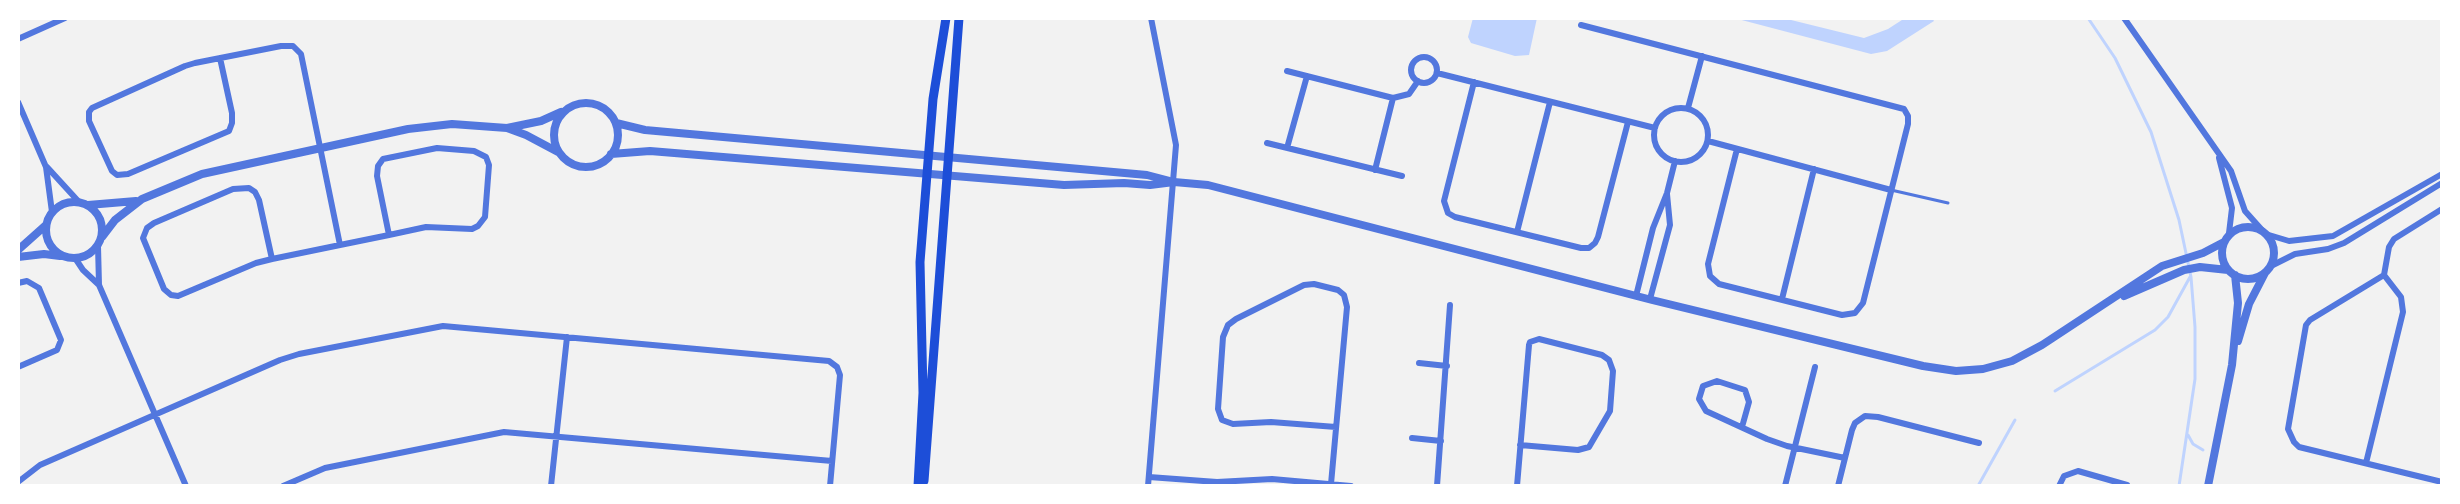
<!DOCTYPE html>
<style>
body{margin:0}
#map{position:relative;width:2460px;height:504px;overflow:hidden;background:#f2f2f2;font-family:Quicksand,sans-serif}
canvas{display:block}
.frame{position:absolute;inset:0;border:20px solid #fff;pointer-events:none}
</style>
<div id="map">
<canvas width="2460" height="504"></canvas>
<div class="frame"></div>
</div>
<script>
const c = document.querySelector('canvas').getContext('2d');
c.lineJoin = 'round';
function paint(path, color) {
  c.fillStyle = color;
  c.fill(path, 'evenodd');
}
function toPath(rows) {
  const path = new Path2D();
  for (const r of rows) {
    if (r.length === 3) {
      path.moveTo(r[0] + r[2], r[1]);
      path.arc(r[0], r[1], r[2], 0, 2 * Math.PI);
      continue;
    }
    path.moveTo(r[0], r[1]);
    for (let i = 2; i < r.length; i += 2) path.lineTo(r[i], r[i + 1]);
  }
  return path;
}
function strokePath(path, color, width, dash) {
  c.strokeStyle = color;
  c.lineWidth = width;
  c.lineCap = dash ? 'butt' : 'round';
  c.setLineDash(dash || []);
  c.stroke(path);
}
const water = toPath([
 [1473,18,1537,18,1529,55,1515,56,1471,43,1468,37],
 [1734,18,1783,18,1864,38,1888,29,1905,18,1932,18,1934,21,1887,51,1871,54]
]);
const stream = toPath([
 [2088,18,2115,58,2151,132,2179,220,2191,277,2195,327,2195,379,2179,486],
 [2055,391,2155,330,2168,317,2190,277],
 [2188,435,2193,444,2203,450],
 [1978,486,2015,420]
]);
const service = toPath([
 [1891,190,1948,203]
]);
const minor = toPath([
 [2124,18,2231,171,2245,211,2262,230],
 [1581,25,1904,109,1908,116,1908,124,1863,303,1855,313,1842,315,1719,284,1710,276,1708,264,1737,149],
 [18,39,65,18],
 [1424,70,13],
 [220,58,232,113,232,123,229,131,128,174,117,175,112,171,89,121,89,112,92,108,185,66,195,63,281,46,293,46,301,54,340,245],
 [1287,71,1393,98],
 [1437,73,1655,128],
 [1474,82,1444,201,1448,213,1455,217,1581,248,1589,248,1595,243,1598,237,1628,122],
 [18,102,46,167,52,212],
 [1681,135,27],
 [1688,108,1702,56],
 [1708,141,1891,190],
 [1267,143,1402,176],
 [1287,148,1307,76],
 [2219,158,2232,208,2229,233],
 [47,167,79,202],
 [1375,170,1393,98,1409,94,1418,81],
 [2442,209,2394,239,2389,247,2384,275,2310,320,2306,325,2288,429,2294,442,2299,447,2442,482],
 [1517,232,1550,102],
 [2269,235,2289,241,2333,236,2442,174],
 [98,246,99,285,186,486],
 [75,258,83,270,99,285],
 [272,259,259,200,255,192,249,188,233,189,154,223,147,228,143,238,164,289,171,295,178,296,256,263,272,259,340,245,389,235,426,227,472,229,478,226,485,217,489,165,486,157,474,151,437,148,383,159,378,166,377,176,389,235],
 [2271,266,2295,254,2328,249,2344,243,2442,183],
 [18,283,27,281,39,288,61,340,57,350,18,367],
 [1636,296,1653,228,1667,193,1675,161],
 [1650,299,1670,225,1667,194],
 [1782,299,1814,169],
 [1419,363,1447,366],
 [1742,427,1749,402,1745,390,1717,381,1703,386,1699,399,1706,411,1767,439,1787,446,1845,458],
 [1412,438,1441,441],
 [2366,463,2403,312,2401,297,2384,275],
 [1149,477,1217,482,1272,479,1351,486],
 [18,482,40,465,280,360,299,354,443,326,829,361,837,367,840,375,830,486],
 [1331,484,1347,307,1344,295,1338,290,1314,284,1304,285,1236,319,1228,325,1223,337,1218,409,1222,420,1233,424,1271,422,1336,427],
 [283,486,325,468,504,432,832,461],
 [551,486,567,337],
 [1148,486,1176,145,1151,18],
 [1437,486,1450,305],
 [1517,486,1529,345,1530,342,1539,339,1602,355,1609,360,1613,371,1610,411,1589,447,1578,450,1520,445],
 [1785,486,1815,367],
 [1838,486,1852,430,1855,423,1865,416,1878,417,1979,443],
 [2059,486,2064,476,2078,471,2127,485]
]);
const tertiary = toPath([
 [586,135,32],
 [616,123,645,130,1147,175,1170,181],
 [507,128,541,121,561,112],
 [611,154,650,151,1064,185,1124,183,1150,185,1174,182,1208,185,1652,300,1923,366,1956,371,1983,369,2012,361,2042,345,2162,266,2203,253,2224,242],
 [74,230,28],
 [88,205,136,201],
 [2248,253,26],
 [102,237,115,220,142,199,202,174,408,129,452,124,507,128,526,135,558,152],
 [18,250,46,225],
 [18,257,44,254,60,256],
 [2124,296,2184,270,2200,267,2228,270],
 [2238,341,2249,304,2265,273],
 [2208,486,2232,365,2238,303,2235,275]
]);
const secondary = toPath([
 [924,481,959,18],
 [918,486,923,393,920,262,933,99,946,18]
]);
paint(water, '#bfd3fe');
strokePath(stream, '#bfd3fe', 3);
strokePath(service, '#5277de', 3);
strokePath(minor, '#5277de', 6);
strokePath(tertiary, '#5277de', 8);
strokePath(secondary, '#1d4ed8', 9);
</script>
